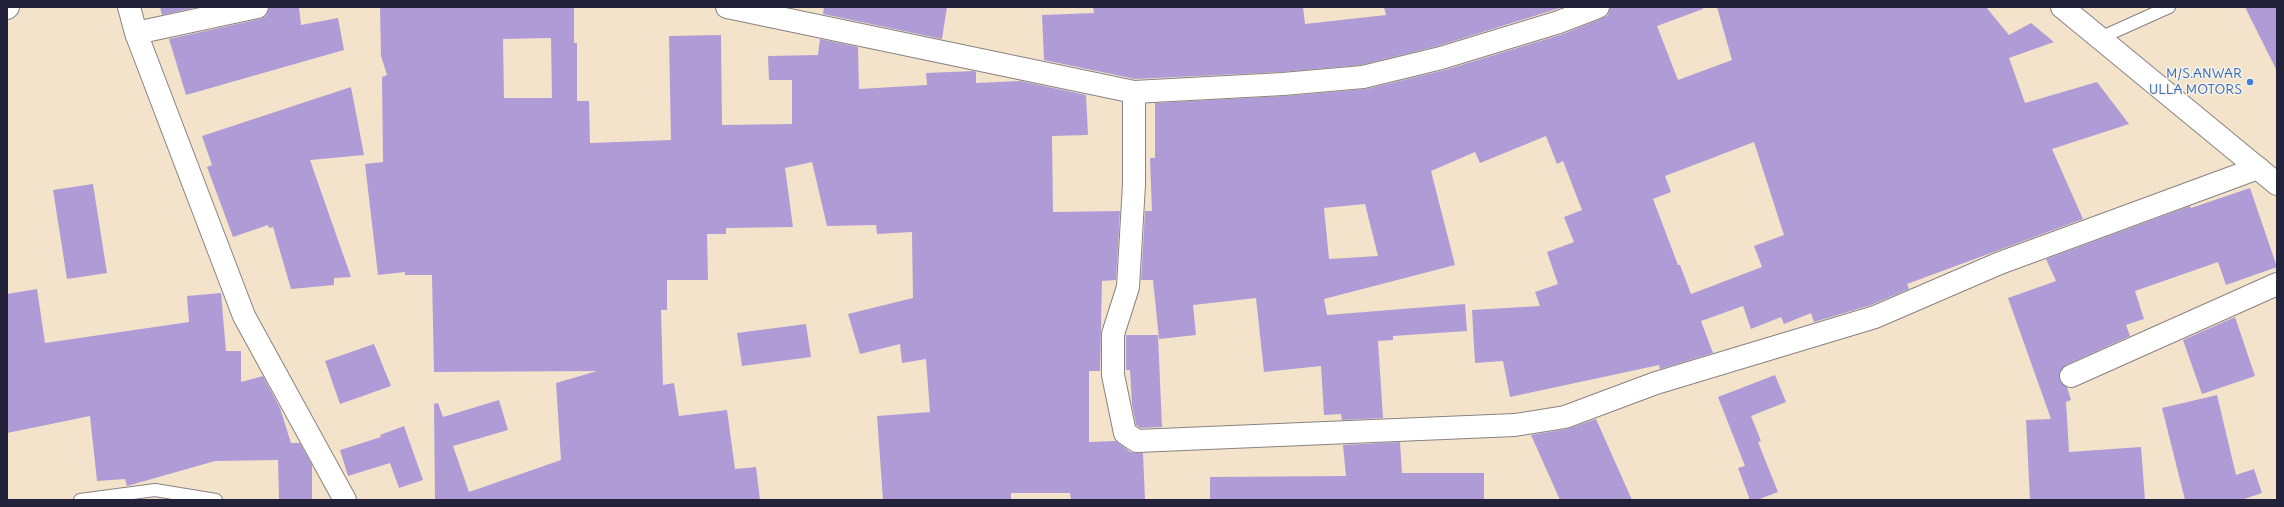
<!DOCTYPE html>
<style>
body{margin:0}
#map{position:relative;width:2284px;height:507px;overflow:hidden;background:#f3e3ca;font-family:Delius,sans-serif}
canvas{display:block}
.frame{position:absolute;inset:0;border:8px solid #22223b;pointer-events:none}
</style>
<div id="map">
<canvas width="2284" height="507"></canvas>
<div class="frame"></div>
</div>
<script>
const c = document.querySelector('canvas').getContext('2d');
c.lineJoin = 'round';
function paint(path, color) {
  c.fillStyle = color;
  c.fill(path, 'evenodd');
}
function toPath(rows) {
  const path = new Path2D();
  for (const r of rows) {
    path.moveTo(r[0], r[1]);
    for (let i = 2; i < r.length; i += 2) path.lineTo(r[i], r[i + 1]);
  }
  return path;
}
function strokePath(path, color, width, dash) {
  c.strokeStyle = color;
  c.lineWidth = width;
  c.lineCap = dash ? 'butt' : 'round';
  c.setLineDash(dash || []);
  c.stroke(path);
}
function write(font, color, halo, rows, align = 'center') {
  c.font = font + ' Delius,sans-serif';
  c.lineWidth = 3;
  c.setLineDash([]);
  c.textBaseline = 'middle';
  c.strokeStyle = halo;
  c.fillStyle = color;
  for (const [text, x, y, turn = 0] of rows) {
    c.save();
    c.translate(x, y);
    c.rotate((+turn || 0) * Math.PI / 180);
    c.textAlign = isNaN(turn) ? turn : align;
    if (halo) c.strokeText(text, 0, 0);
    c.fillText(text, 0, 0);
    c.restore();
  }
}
const building = toPath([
 [160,7,198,7,162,15],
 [269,7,299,7,301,25,338,18,344,50,186,95,169,39,260,19,266,16],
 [380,7,574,7,574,43,577,43,577,101,589,101,590,143,671,140,669,36,721,35,722,125,792,124,792,80,769,80,768,56,818,55,820,39,858,47,859,89,927,85,926,73,974,71,976,72,976,83,1021,81,1086,95,1088,135,1052,136,1053,212,1120,211,1116,280,1102,281,1100,371,1089,371,1089,442,1116,441,1130,452,1143,453,1145,500,1071,500,1070,493,1011,493,1011,500,883,500,877,416,930,412,926,359,902,363,900,344,860,354,848,314,913,298,912,232,877,234,876,225,827,226,812,162,785,168,793,227,726,228,726,234,707,234,708,280,667,280,667,310,661,310,663,385,674,383,679,416,727,410,735,469,756,467,760,500,435,500,434,404,438,403,443,417,499,400,508,430,453,446,469,492,561,460,556,383,597,371,434,372,432,275,405,275,405,272,378,275,365,164,383,162,382,77,387,75,381,56],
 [551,38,552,98,504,98,503,39],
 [824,7,947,7,942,39,823,14],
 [1093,7,1303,7,1305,24,1386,15,1384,7,1563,7,1438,46,1361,65,1282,72,1135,79,1044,60,1042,15,1094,13],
 [1610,7,1703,7,1703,9,1657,26,1678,80,1732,60,1717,7,1986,7,2009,35,2031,23,2054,42,2009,58,2025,103,2097,82,2129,124,2052,149,2083,219,1907,284,1909,289,1871,305,1814,322,1811,313,1784,324,1781,317,1751,329,1743,306,1701,321,1713,353,1660,369,1659,365,1510,397,1503,361,1475,363,1472,310,1540,306,1535,292,1558,284,1547,252,1574,242,1564,217,1582,210,1563,161,1557,164,1546,136,1480,163,1475,152,1431,171,1455,265,1324,299,1327,315,1465,304,1467,331,1393,336,1393,340,1378,341,1383,418,1342,420,1341,414,1324,415,1321,366,1264,372,1256,298,1193,305,1196,335,1159,339,1153,280,1141,280,1145,211,1152,211,1150,158,1155,158,1155,103,1284,96,1366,89,1445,70,1563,34,1603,18,1608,15],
 [1754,142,1784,235,1754,246,1762,267,1691,294,1680,265,1678,265,1653,199,1671,192,1665,176],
 [1365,204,1378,256,1329,259,1324,208],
 [2245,7,2277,7,2277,71],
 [351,87,364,155,310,160,351,277,334,278,334,285,291,289,273,227,269,228,268,225,233,237,207,167,212,165,202,136],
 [93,184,107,273,67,279,53,190],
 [2250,188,2277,267,2226,285,2218,262,2135,291,2144,319,2126,325,2130,336,2066,365,2059,374,2060,381,2067,387,2071,400,2066,402,2069,452,2141,447,2145,500,2030,500,2026,420,2051,419,2008,298,2056,281,2046,259,2190,206,2191,208],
 [37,289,45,343,189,322,187,296,221,293,226,351,241,351,241,382,263,376,280,408,291,443,300,443,312,465,312,500,279,500,278,460,215,461,127,486,125,479,97,481,90,416,7,433,7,294],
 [2235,317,2255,376,2202,394,2183,340],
 [806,324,811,357,742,366,737,333],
 [1126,335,1158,335,1162,427,1140,428,1136,425,1132,404,1130,370,1126,370],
 [374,344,391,386,340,404,325,361],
 [1775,375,1786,402,1751,416,1761,441,1758,442,1778,492,1757,500,1750,500,1738,468,1745,466,1718,397],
 [2217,395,2236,475,2254,469,2262,493,2241,500,2185,500,2162,408],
 [1596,419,1632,500,1560,500,1531,435,1567,429],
 [404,426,423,480,399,488,390,463,348,476,340,450,381,437,380,435],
 [1400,442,1402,473,1484,473,1484,500,1210,500,1210,477,1346,476,1343,445]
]);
const service = toPath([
 [2100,38,2169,7],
 [80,500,155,490,216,500]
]);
const minor = toPath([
 [129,7,136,33,244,316,345,500],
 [727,7,1134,92,1283,84,1363,77,1441,58,1559,22,1598,7],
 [7,8,8,7],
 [136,33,257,7],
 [1134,92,1134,184,1128,287,1113,334,1113,375,1125,433,1137,441,1515,425,1565,417,1656,383,1875,317,2000,263,2258,168],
 [2071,376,2277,284]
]);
const trunk = toPath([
 [2062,7,2277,184]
]);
const markers = [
 [2250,82,4,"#3f7fe0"]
];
const shopNames = [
 ["M/S.ANWAR",2242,74],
 ["ULLA MOTORS",2242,90]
];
paint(building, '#af9cd6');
strokePath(service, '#8a8282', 14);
strokePath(minor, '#8a8282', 24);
strokePath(trunk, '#8a8282', 24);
strokePath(service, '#fff', 12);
strokePath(minor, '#fff', 22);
strokePath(trunk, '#fff', 22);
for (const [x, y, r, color] of markers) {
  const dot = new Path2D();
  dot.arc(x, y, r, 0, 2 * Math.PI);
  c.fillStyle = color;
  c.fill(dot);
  strokePath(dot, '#f7f3e8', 1.5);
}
write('14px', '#366cbe', '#f7f3e8', shopNames, 'right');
</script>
